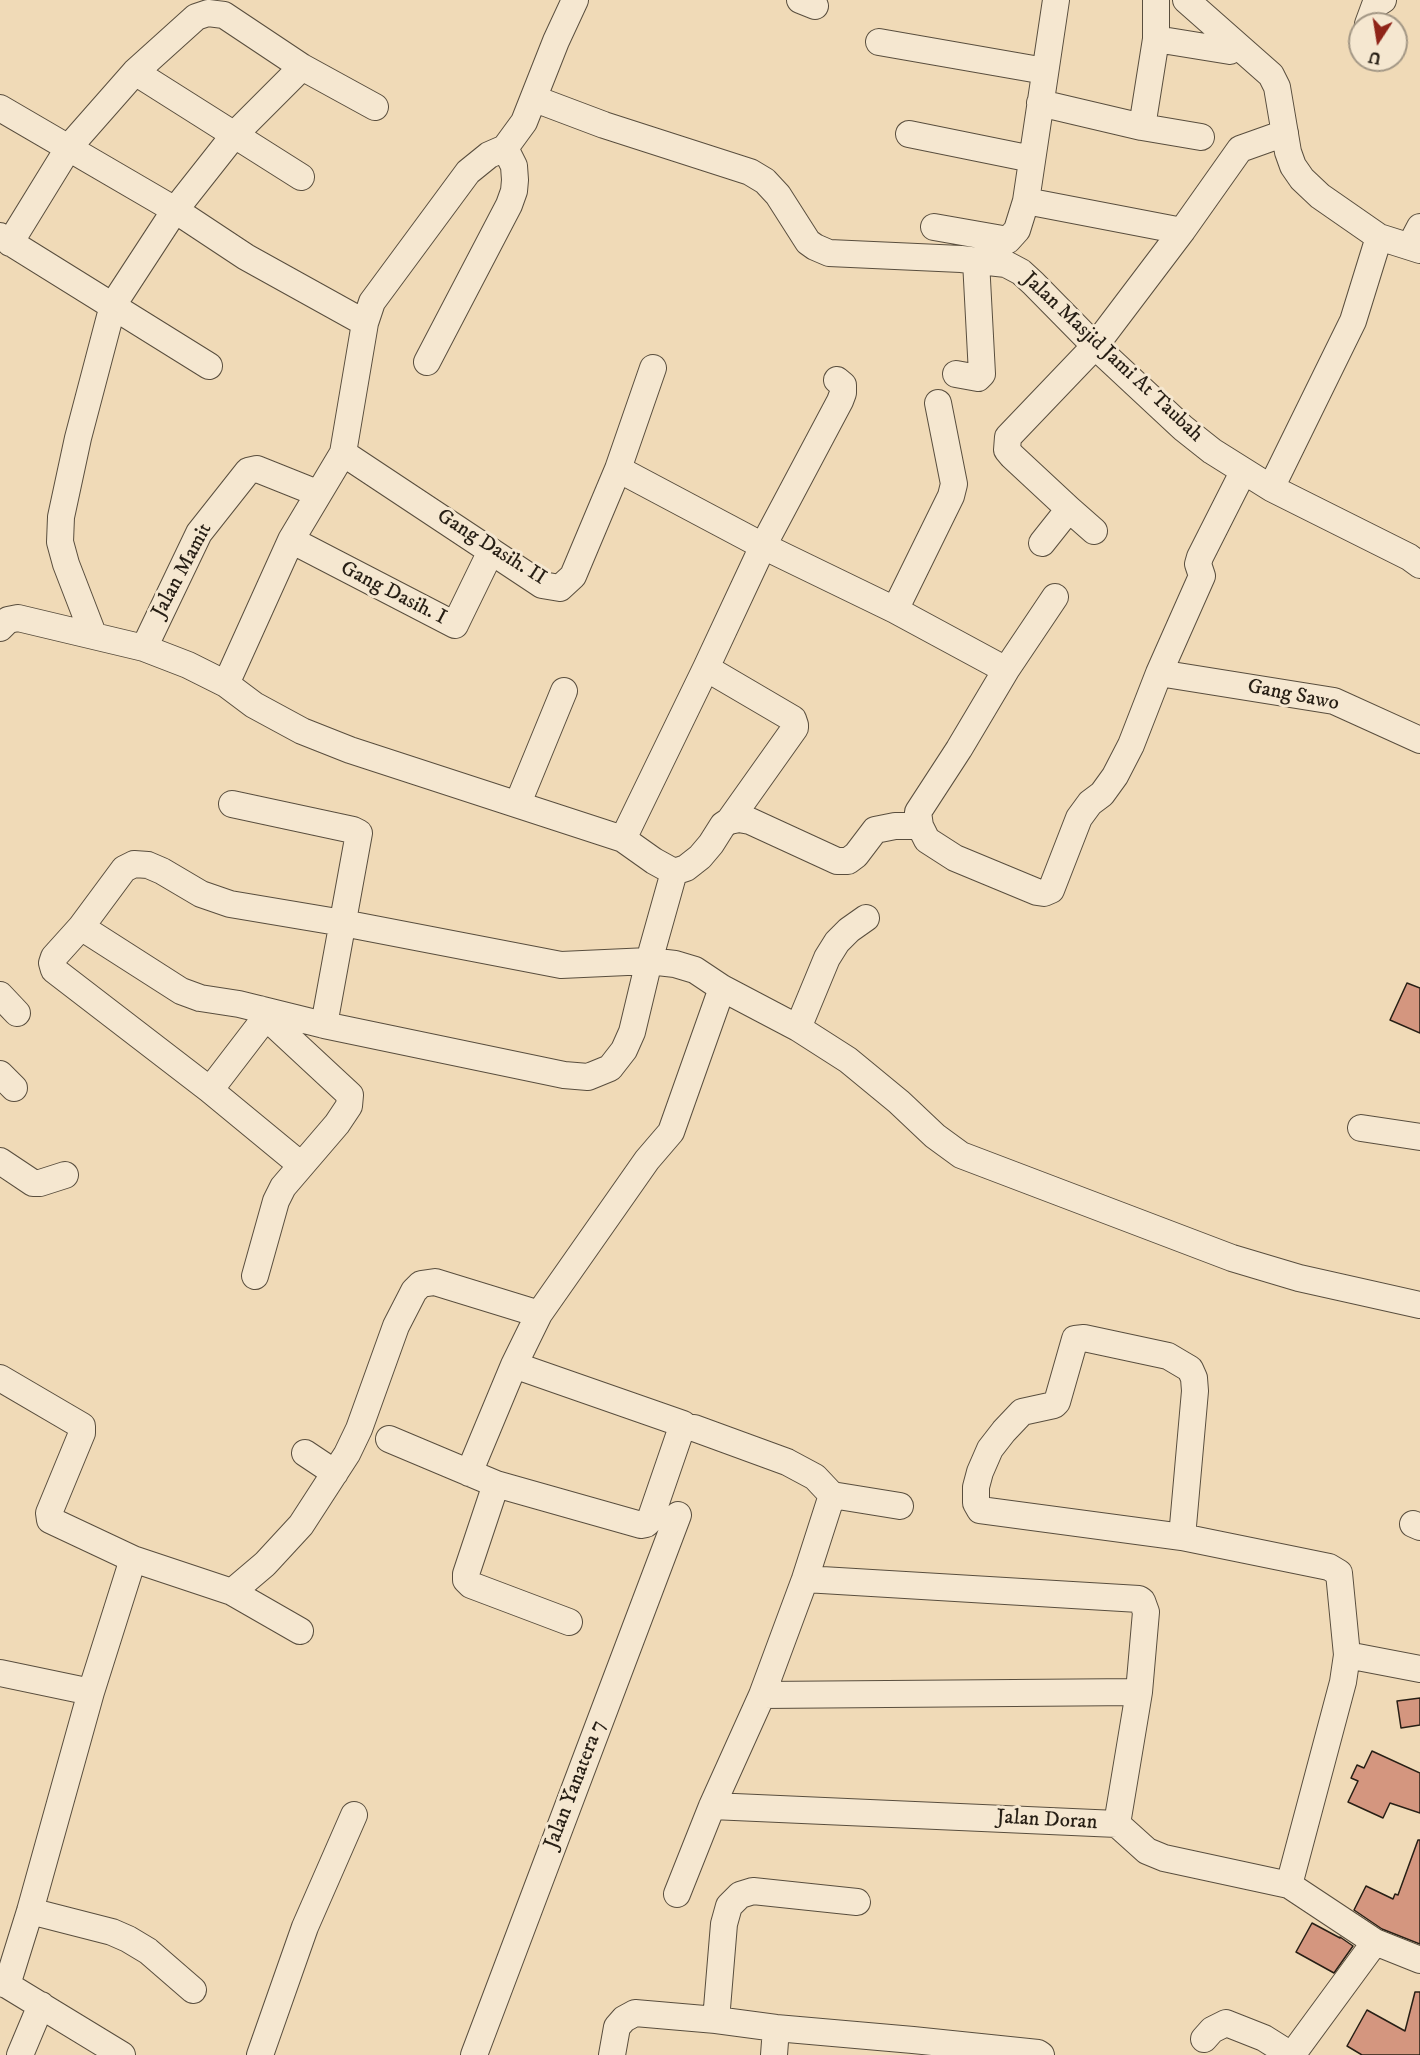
<!DOCTYPE html>
<style>
body{margin:0}
#map{position:relative;width:1420px;height:2055px;overflow:hidden;background:#f0dab7;font-family:"IM FELL DW Pica",serif}
canvas{display:block}
.north{position:absolute;left:1348px;top:12px;width:60px;height:60px;box-sizing:border-box;background:#f5e7d0;border:2px solid #a39785;border-radius:50%;rotate:192deg;font-size:16px;font-weight:700;line-height:24px;text-align:center;color:#271f15}
.north::after{content:'';display:block;margin:auto;width:21px;height:27px;background:#8f2418;clip-path:polygon(50% 0,100% 100%,50% 72%,0 100%)}
</style>
<div id="map">
<canvas width="1420" height="2055"></canvas>
<div class="north">U</div>
</div>
<script>
const c = document.querySelector('canvas').getContext('2d');
c.lineJoin = 'round';
function paint(path, color) {
  c.fillStyle = color;
  c.fill(path, 'evenodd');
}
function toPath(rows) {
  const path = new Path2D();
  for (const r of rows) {
    path.moveTo(r[0], r[1]);
    for (let i = 2; i < r.length; i += 2) path.lineTo(r[i], r[i + 1]);
  }
  return path;
}
function strokePath(path, color, width, dash) {
  c.strokeStyle = color;
  c.lineWidth = width;
  c.lineCap = dash ? 'butt' : 'round';
  c.setLineDash(dash || []);
  c.stroke(path);
}
function write(font, color, halo, rows, align = 'center') {
  c.font = font + ' "IM FELL DW Pica",serif';
  c.lineWidth = 6;
  c.setLineDash([]);
  c.textBaseline = 'middle';
  c.strokeStyle = halo;
  c.fillStyle = color;
  for (const [text, x, y, turn = 0] of rows) {
    c.save();
    c.translate(x, y);
    c.rotate((+turn || 0) * Math.PI / 180);
    c.textAlign = isNaN(turn) ? turn : align;
    if (halo) c.strokeText(text, 0, 0);
    c.fillText(text, 0, 0);
    c.restore();
  }
}
const building = toPath([
 [1407,983,1420,988,1420,1033,1390,1020,1407,983],
 [1420,1698,1420,1725,1401,1728,1397,1701,1420,1698],
 [1372,1751,1420,1773,1420,1813,1390,1803,1383,1818,1348,1802,1358,1781,1351,1778,1357,1765,1364,1768,1372,1751],
 [1418,1840,1420,1840,1420,1944,1382,1929,1354,1910,1366,1886,1393,1899,1395,1894,1398,1895,1418,1840],
 [1312,1923,1340,1938,1340,1937,1353,1946,1334,1973,1296,1952,1312,1923],
 [1415,1992,1420,1992,1420,2055,1362,2055,1347,2046,1367,2010,1405,2031,1415,1992]
]);
const minor = toPath([
 [800,0,815,6],
 [1186,0,1271,75,1277,87,1288,152,1293,166,1302,179,1320,196,1379,237],
 [1368,24,1375,5,1383,0],
 [1156,39,1230,51],
 [879,42,1045,71],
 [135,72,301,177],
 [535,99,604,125,750,172,765,181,778,195,808,242,815,247,829,253,961,259,1006,264,1021,272,1033,283,1095,346,1183,428,1212,451,1271,488,1409,557,1420,565],
 [1040,103,1142,127,1201,137],
 [0,108,175,210,246,257,365,323],
 [1142,127,1156,39,1156,0],
 [909,134,1032,159],
 [1026,201,1182,231],
 [934,227,1008,240,1017,230,1026,201,1056,0],
 [0,236,209,366],
 [10,243,69,147,135,72,196,17,208,13,224,15,302,67,375,107],
 [1410,246,1420,227],
 [427,362,509,205,514,191,515,180,514,166,505,148],
 [956,374,978,378,982,374,976,261],
 [343,453,542,585,560,588,573,576,618,469,653,368],
 [618,469,763,546,895,610,1006,670],
 [1271,488,1353,321,1379,237,1420,250],
 [1069,509,1094,531],
 [291,540,455,625,491,551],
 [1042,543,1069,509,1012,456,1007,450,1008,437,1095,346,1182,231,1240,149,1285,133],
 [1055,597,1006,670,959,749,918,812,920,826,927,840,955,858,1037,892,1044,893,1051,890,1079,818,1090,803,1102,794,1115,776,1131,745,1159,673,1202,576,1198,564,1200,557,1243,472],
 [895,610,951,496,954,484,938,403],
 [0,628,8,620,18,618,144,648,188,665,226,684,254,705,302,731,350,750,623,839,654,861,674,872,649,961,675,964,695,970,722,988,798,1028,848,1060,899,1102,935,1136,961,1155,1232,1258,1299,1278,1420,1305],
 [93,634,66,564,60,542,61,517,78,438,113,305,175,210,235,134,302,67],
 [144,648,199,533,248,471,257,469,317,493],
 [706,668,793,719,795,725,795,728,729,821],
 [1159,673,1334,701,1420,740],
 [226,684,291,540,343,453,365,323,372,302,468,172,489,155,505,148,524,122,556,41,575,0],
 [518,803,564,691],
 [232,804,353,830,359,833,324,1025],
 [623,839,706,668,763,546,840,401,843,393,843,385,837,380],
 [674,872,686,868,700,857,711,844,723,825,729,821,739,819,750,821,837,861,848,861,856,855,875,830,895,826,920,826],
 [81,927,181,991,200,998,239,1004,324,1025,564,1075,588,1077,610,1068,624,1050,632,1032,649,961,561,965,343,923,230,904,201,894,162,871,148,865,134,864,124,869,81,927,54,957,52,963,54,970,210,1090,301,1165],
 [0,995,17,1013],
 [798,1028,827,958,837,942,849,930,866,918],
 [0,1074,14,1088],
 [210,1090,266,1017],
 [1361,1128,1420,1137],
 [0,1161,33,1183,40,1183,65,1175],
 [255,1276,276,1201,283,1187,337,1124,349,1106,350,1095,266,1017,260,1009],
 [0,1378,82,1426,82,1433,49,1513,50,1520,133,1559],
 [389,1439,496,1484,641,1525,646,1524,650,1520,683,1424,514,1365],
 [305,1453,335,1473],
 [469,1473,514,1365,539,1314,647,1160,671,1132,722,988],
 [496,1484,466,1574,466,1580,471,1585,569,1622],
 [832,1495,900,1506],
 [1413,1524,1420,1527],
 [1182,1537,1195,1391,1194,1378,1190,1369,1168,1356,1084,1338,1075,1339,1057,1402,1054,1405,1022,1412,1004,1431,990,1449,980,1472,976,1487,976,1503,980,1510,1182,1537,1329,1567,1339,1573,1347,1655,1343,1682,1289,1885],
 [805,1579,1139,1599,1142,1601,1146,1612,1139,1692,1117,1824],
 [232,1592,300,1631],
 [1347,1655,1420,1669],
 [0,1673,91,1692],
 [762,1695,1139,1692],
 [712,1806,1117,1824,1147,1851,1164,1858,1289,1885,1375,1942,1420,1960],
 [677,1894,712,1806,762,1695,805,1579,832,1495,815,1477,787,1462,694,1428],
 [30,1911,112,1932,128,1939,148,1951,193,1990],
 [0,1983,7,1985,122,2055],
 [7,1985,30,1911,91,1692,133,1559,232,1592,265,1564,301,1525,347,1454,359,1429,396,1326,414,1291,421,1284,435,1282,539,1314],
 [716,2020,724,1924,729,1906,740,1895,753,1891,857,1902],
 [1204,2039,1212,2030,1226,2023,1264,2038,1291,2055],
 [20,2055,41,2005],
 [260,2055,305,1927,354,1815],
 [474,2055,678,1515],
 [612,2055,617,2027,624,2019,635,2013,716,2020,776,2028,913,2040,1038,2053,1041,2055],
 [774,2055,776,2028],
 [1292,2055,1375,1942]
]);
const streetNames = [
 ["Jalan Masjid Jami At Taubah",1112,358,43],
 ["Gang Dasih. II",491,548,32],
 ["Jalan Mamit",183,571,-62],
 ["Gang Dasih. I",393,594,27],
 ["Gang Sawo",1293,696,11],
 ["Jalan Yanatera 7",576,1785,-69],
 ["Jalan Doran",1047,1821,3]
];
paint(building, '#d4967f');
strokePath(building, '#271f15', 1.5);
strokePath(minor, '#594e3e', 28);
strokePath(minor, '#f5e7d0', 26);
write('21px', '#271f15', '#f5e7d0', streetNames);
</script>
